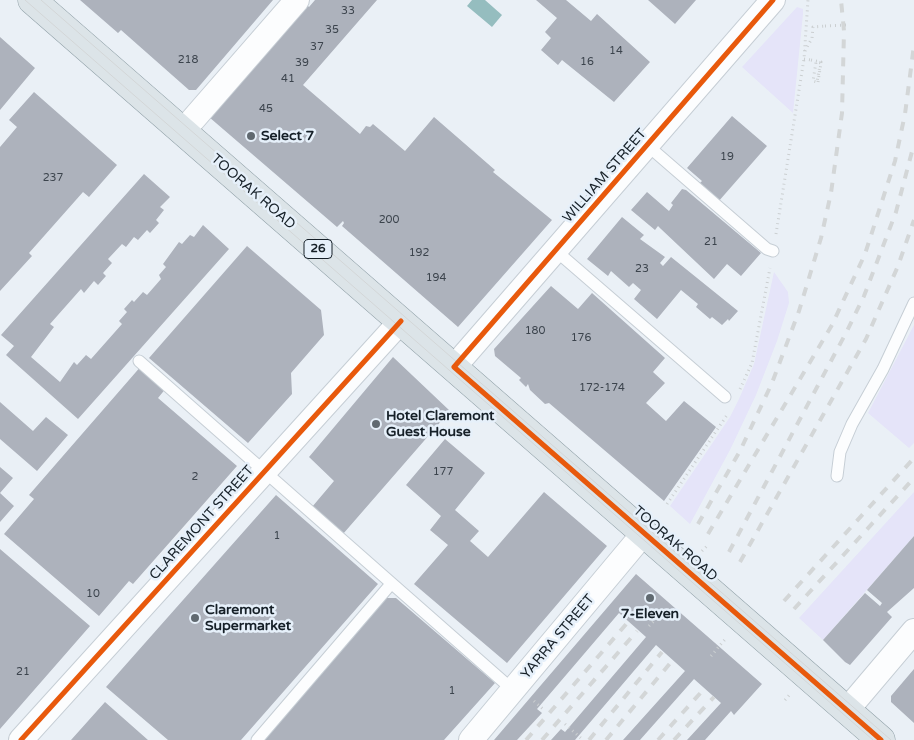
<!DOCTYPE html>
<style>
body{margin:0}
canvas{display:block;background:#eaf0f6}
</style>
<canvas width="914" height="740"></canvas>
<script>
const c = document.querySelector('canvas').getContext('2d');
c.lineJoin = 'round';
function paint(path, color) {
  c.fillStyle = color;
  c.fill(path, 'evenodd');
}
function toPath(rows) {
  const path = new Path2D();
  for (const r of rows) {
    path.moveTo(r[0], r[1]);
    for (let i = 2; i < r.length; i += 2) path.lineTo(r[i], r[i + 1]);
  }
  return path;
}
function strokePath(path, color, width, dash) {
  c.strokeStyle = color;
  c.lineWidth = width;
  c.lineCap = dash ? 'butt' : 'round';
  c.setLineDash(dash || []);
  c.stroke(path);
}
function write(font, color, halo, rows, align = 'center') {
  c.font = font + ' "Varela Round",sans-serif';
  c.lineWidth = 5;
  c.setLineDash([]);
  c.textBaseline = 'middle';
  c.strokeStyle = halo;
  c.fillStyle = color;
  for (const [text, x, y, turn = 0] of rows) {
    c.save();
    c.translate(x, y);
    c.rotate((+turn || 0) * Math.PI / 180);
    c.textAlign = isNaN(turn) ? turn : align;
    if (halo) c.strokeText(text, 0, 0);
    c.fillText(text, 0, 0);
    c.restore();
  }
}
const green = toPath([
 [797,7,803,9,803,14,793,113,742,67],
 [774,272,788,292,789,303,777,341,756,395,730,450,690,524,670,506,730,417,739,399,754,364],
 [914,325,914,443,909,448,868,413],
 [914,492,914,536,823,640,799,618]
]);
const water = toPath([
 [472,0,485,0,502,15,492,27,467,6]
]);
const building = toPath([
 [80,0,273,0,196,90,189,90,121,30,118,33],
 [315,0,377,0,303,85,360,134,366,126,370,127,373,124,405,151,434,117,495,170,493,172,552,220,458,327,342,226,344,223,343,221,337,227,209,117,307,5,309,7],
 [536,0,566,0,591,21,597,14,650,62,614,102,562,60,558,65,541,50,551,38,545,32,557,18],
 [648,0,696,0,675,24],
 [0,37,35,68,0,110],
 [34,92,117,165,89,197,83,192,29,253,32,256,0,291,0,147,17,127,9,120],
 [732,116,767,146,718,202,698,185,702,181,687,168],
 [144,174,170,197,160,207,164,210,156,220,159,223,150,233,147,230,138,240,134,237,126,247,122,244,108,259,112,263,103,273,106,276,98,285,94,281,84,293,81,289,50,324,54,327,31,357,60,382,74,362,77,365,86,355,91,359,122,324,119,321,127,312,124,309,132,300,134,302,143,292,147,295,161,279,159,275,166,267,163,264,179,242,182,244,190,235,194,237,203,225,229,249,78,419,6,355,14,346,1,335],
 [682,189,686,190,761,253,741,276,727,264,714,279,661,229,658,226,655,230,631,210,647,192,669,211,673,205,671,203],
 [622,217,644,235,640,239,665,257,660,263,663,266,671,257,738,311,729,321,728,319,722,325,712,317,710,319,696,307,698,304,681,290,657,319,634,299,641,290,633,283,629,287,611,271,608,276,587,259],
 [247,246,321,310,324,335,291,373,292,394,248,443,149,358],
 [551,286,578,309,592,293,665,358,653,372,665,383,646,403,666,421,684,401,716,427,664,501,549,403,545,404,530,390,528,384,526,387,519,380,521,378,495,356,494,349],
 [393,357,450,411,343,534,312,507,334,481,309,457],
 [142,365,167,387,158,398,237,466,133,584,129,581,99,616,4,534,34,499,29,495],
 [0,402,33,431,46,417,68,435,37,471,0,439],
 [445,439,485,473,455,510,479,531,470,541,488,557,544,492,607,546,507,663,414,584,448,545,430,530,441,516,406,485],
 [0,467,13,478,0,493],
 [0,493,14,506,0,522],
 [276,495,378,584,241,740,168,740,106,687],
 [914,536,914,588,887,612,892,617,850,665,845,662,823,640,865,593,880,606,882,603,867,590],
 [0,549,90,626,0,729],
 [636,574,762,684,734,715,731,711,705,740,687,740,721,703,694,679,640,740,623,740,685,671,656,645,575,740,551,740,561,729,565,732,646,637,619,613,537,709,542,713,517,740,494,740],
 [386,598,396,598,495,683,444,740,264,740],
 [914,669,914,723,891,702,891,696],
 [105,702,148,740,71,740]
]);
const path = toPath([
 [805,51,812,38,813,27,825,26],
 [804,59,811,60],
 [818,82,821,63,816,62,813,81,817,82,820,65],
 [776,234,804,59,808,0],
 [740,389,752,363,770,268],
 [667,504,727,415],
 [702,551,707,546],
 [653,615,660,621],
 [649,626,657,618],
 [711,656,727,637],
 [785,700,791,693],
 [534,701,544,710],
 [565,724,583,740]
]);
const service = toPath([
 [647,145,767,249,773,251],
 [555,250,725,397],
 [139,361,514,691],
 [837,476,840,452,852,424,883,369,914,303],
 [257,740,391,584]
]);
const minor = toPath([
 [183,131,297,0],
 [454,367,773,0],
 [847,710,914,631],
 [21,740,401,321],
 [471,740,644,533]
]);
const primary = toPath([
 [32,0,881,740]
]);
const tram = toPath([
 [25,0,873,740],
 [41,0,891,740]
]);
const rail = toPath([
 [698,524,740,451,772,383,799,311,821,238,831,193,842,113,844,31,841,0],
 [708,534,832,325,865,254,895,161,905,114,914,45],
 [729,552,847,331,864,296,896,212,914,144],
 [740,562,866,339,898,266,914,220],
 [784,601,914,458],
 [794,609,914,478],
 [526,740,628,622],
 [542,740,637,631],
 [589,740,662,652],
 [606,740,672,661],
 [658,740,704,689],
 [674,740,714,697]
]);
const pathBridge = toPath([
 [825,26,846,25],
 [811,60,821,62,820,65]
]);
const cycleway = toPath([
 [773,0,454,367,881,740],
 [21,740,401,321]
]);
const markers = [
 [251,136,5,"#606970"],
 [376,424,5,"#606970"],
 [650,598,5,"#606970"],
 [195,618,5,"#606970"]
];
const numberNames = [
 ["33",348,11],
 ["35",332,30],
 ["37",317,47],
 ["14",616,51],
 ["218",188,60],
 ["16",587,62],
 ["39",302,63],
 ["41",288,79],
 ["45",266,109],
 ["19",727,157],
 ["237",53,178],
 ["200",389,220],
 ["21",711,242],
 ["192",419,253],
 ["23",642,269],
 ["194",436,278],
 ["180",535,331],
 ["176",581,338],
 ["172-174",602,388],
 ["177",443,472],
 ["2",195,477],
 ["1",277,536],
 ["10",93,594],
 ["21",23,672],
 ["1",452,691]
];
const shields = [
 [318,249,28]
];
const shieldNames = [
 ["26",318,249]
];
const poiNames = [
 ["Select 7",261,136],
 ["Hotel Claremont",386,416],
 ["Guest House",386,432],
 ["Claremont",205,610],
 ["Supermarket",205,626],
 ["7-Eleven",650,614,"center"]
];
const streetNames = [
 ["WILLIAM STREET",605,176,-49],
 ["TOORAK ROAD",253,192,41],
 ["CLAREMONT STREET",202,523,-48],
 ["TOORAK ROAD",675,544,41],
 ["YARRA STREET",558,637,-50]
];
paint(green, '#e5e4f9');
paint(water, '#95bdbf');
paint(building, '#adb2bc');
strokePath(service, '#c6ced5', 13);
strokePath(minor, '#c6ced5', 26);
strokePath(primary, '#91a1a8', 29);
strokePath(path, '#cbcfd1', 3, [1, 4]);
strokePath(service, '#fcfdfe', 11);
strokePath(minor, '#fcfdfe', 24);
strokePath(primary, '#dce4e8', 28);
strokePath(tram, '#d3d6d7', 1);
strokePath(rail, '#d3d6d7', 4, [9, 9]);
strokePath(pathBridge, '#cbcfd1', 3, [1, 4]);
strokePath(cycleway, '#e8590c', 5);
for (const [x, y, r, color] of markers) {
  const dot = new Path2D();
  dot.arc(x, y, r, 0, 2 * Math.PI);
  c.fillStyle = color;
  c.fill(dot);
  strokePath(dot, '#e6f0fa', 2);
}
write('11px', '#3c444d', null, numberNames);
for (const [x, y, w] of shields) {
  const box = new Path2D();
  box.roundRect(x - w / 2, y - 9.5, w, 19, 4);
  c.fillStyle = '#e6f0fa';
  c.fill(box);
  strokePath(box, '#162028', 1);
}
write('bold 12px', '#162028', null, shieldNames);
write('bold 14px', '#162028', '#e6f0fa', poiNames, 'left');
write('14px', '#162028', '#e6f0fa', streetNames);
</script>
